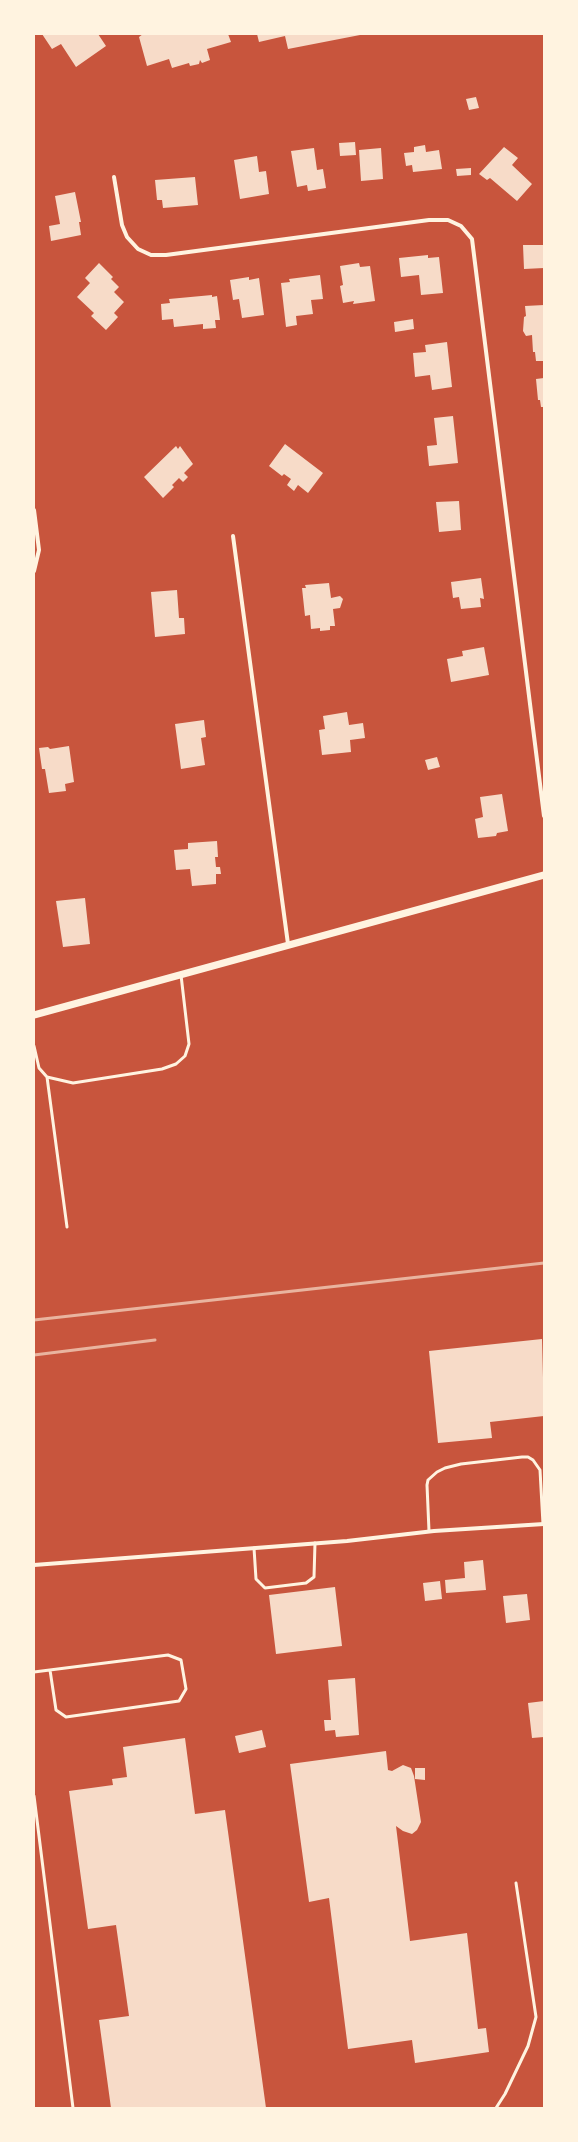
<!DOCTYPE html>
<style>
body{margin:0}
#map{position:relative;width:578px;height:2142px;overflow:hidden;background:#c8553d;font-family:Montserrat,sans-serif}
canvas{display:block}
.frame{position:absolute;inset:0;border:35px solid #fff3e0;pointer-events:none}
</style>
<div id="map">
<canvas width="578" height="2142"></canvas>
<div class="frame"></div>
</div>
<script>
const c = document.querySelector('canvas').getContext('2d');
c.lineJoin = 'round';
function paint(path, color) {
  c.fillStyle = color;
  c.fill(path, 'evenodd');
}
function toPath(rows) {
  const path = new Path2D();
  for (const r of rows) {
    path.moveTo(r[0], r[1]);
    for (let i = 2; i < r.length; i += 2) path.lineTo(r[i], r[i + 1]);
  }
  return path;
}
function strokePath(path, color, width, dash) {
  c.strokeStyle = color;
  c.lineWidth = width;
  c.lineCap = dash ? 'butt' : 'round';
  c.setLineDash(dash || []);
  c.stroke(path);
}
const building = toPath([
 [42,34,98,34,106,46,76,67,61,44,52,49],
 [143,34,228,34,231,42,207,49,210,60,202,63,200,60,199,64,190,66,189,63,172,68,169,59,147,66,139,37],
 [257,34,360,34,360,35,288,49,285,36,259,42],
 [476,97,479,108,469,110,466,99],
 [355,142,356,155,340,156,339,143],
 [425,145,426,152,439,150,442,169,413,172,412,165,406,166,404,153,414,152,414,147],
 [504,147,518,158,512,165,532,184,517,201,490,178,487,180,479,174],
 [314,148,317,170,323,169,326,188,308,191,307,185,297,187,291,151],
 [381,148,383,179,361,181,359,150],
 [257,156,259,172,266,171,269,194,240,199,234,160],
 [471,168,471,175,457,176,456,169],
 [195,177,198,205,163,208,162,200,157,200,155,180],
 [75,192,81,222,79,222,81,235,51,241,49,226,60,224,55,196],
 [523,245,543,245,544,268,524,269],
 [428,255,428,258,439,257,443,293,421,295,419,275,401,277,399,258],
 [99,263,113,277,111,279,119,287,114,292,124,302,114,313,118,317,106,330,91,316,94,313,77,297,90,283,85,278],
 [359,263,360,267,370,266,375,301,353,304,354,301,343,303,340,286,343,285,340,266],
 [320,275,323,299,311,300,313,314,296,316,297,325,286,327,281,283,290,282,289,279],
 [249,277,249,280,259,278,264,315,242,318,239,299,233,300,230,280],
 [212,295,212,297,217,296,220,320,215,320,216,328,203,329,203,324,174,327,173,319,162,320,161,304,170,303,169,299],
 [544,305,544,361,536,361,535,352,533,352,532,335,526,336,523,331,524,317,526,316,525,306],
 [413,319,414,329,395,332,394,322],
 [447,342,452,387,432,390,430,375,415,377,413,353,426,352,425,345],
 [544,378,544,407,541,407,540,400,538,400,536,379],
 [453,416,458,463,429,466,427,446,437,445,434,418],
 [285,444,323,473,308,493,298,485,294,491,287,485,291,479,284,474,282,476,269,466],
 [176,446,178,449,180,446,193,464,184,473,188,477,183,482,179,478,172,485,174,487,163,498,144,477],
 [459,501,461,530,439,532,436,502],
 [481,578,484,599,480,598,481,607,461,609,459,597,453,598,451,582],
 [329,583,331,598,340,596,343,599,340,608,333,609,335,626,330,626,330,630,320,631,320,628,311,629,310,615,305,616,302,588,306,588,305,585],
 [177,590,179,618,184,618,185,634,155,637,151,592],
 [484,647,489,675,451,682,447,659,463,656,462,651],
 [347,712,349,725,363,723,365,738,350,740,351,752,322,755,319,730,325,729,323,716],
 [204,720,206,737,201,738,205,765,181,769,175,724],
 [69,746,74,782,65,784,66,791,49,793,45,769,42,769,39,748,48,747,50,749],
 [437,757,440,767,428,770,425,760],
 [502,794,508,831,497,833,496,836,478,838,475,819,483,817,480,797],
 [217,841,218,857,215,857,216,867,220,867,221,874,216,874,216,884,192,886,190,869,176,870,174,850,188,849,188,843],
 [85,898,90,944,63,947,56,901],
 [542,1339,544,1416,490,1422,492,1438,438,1443,429,1351],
 [483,1560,486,1590,446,1593,445,1580,465,1578,464,1562],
 [440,1581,442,1599,425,1601,423,1583],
 [335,1587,342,1646,276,1654,269,1595],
 [527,1594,530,1620,506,1623,503,1596],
 [355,1678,359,1735,336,1737,335,1730,325,1731,324,1720,331,1720,328,1680],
 [544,1701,544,1737,532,1738,528,1703],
 [262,1730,266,1747,239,1753,235,1736],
 [185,1738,195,1814,225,1810,266,2108,111,2108,99,2020,129,2016,116,1925,88,1929,69,1791,113,1785,112,1779,127,1777,123,1747],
 [386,1751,388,1770,392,1771,403,1765,411,1768,414,1776,421,1822,417,1830,412,1834,403,1831,396,1826,410,1941,467,1933,478,2029,486,2028,489,2052,415,2063,412,2040,348,2049,329,1898,309,1902,290,1764],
 [415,1768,425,1768,425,1780,415,1779]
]);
const service = toPath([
 [34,1046,39,1068,47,1077,73,1083,162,1069,176,1064,185,1056,189,1044,181,975],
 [47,1077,67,1227],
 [429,1531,427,1485,428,1480,437,1472,445,1468,461,1464,522,1457,528,1457,533,1460,540,1470,543,1524],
 [254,1548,256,1579,265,1588,306,1583,314,1577,315,1543],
 [34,1672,168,1655,181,1660,186,1689,179,1701,66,1717,56,1710,50,1670],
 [34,1796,73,2108],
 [496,2108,505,2094,528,2046,536,2017,516,1883]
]);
const minor = toPath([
 [114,177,122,225,127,237,138,249,151,255,166,255,429,220,448,220,461,226,472,239,544,816],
 [34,510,39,550,34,571],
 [233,536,288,944],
 [34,1565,347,1541,434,1531,544,1524]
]);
const tertiary = toPath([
 [34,1015,544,875]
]);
const rail = toPath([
 [34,1320,544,1263],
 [34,1355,155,1340]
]);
paint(building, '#f7dbc8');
strokePath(service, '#fff3e0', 3);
strokePath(minor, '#fff3e0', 4);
strokePath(tertiary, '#fff3e0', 7);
strokePath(rail, '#e9b49f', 3);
</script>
